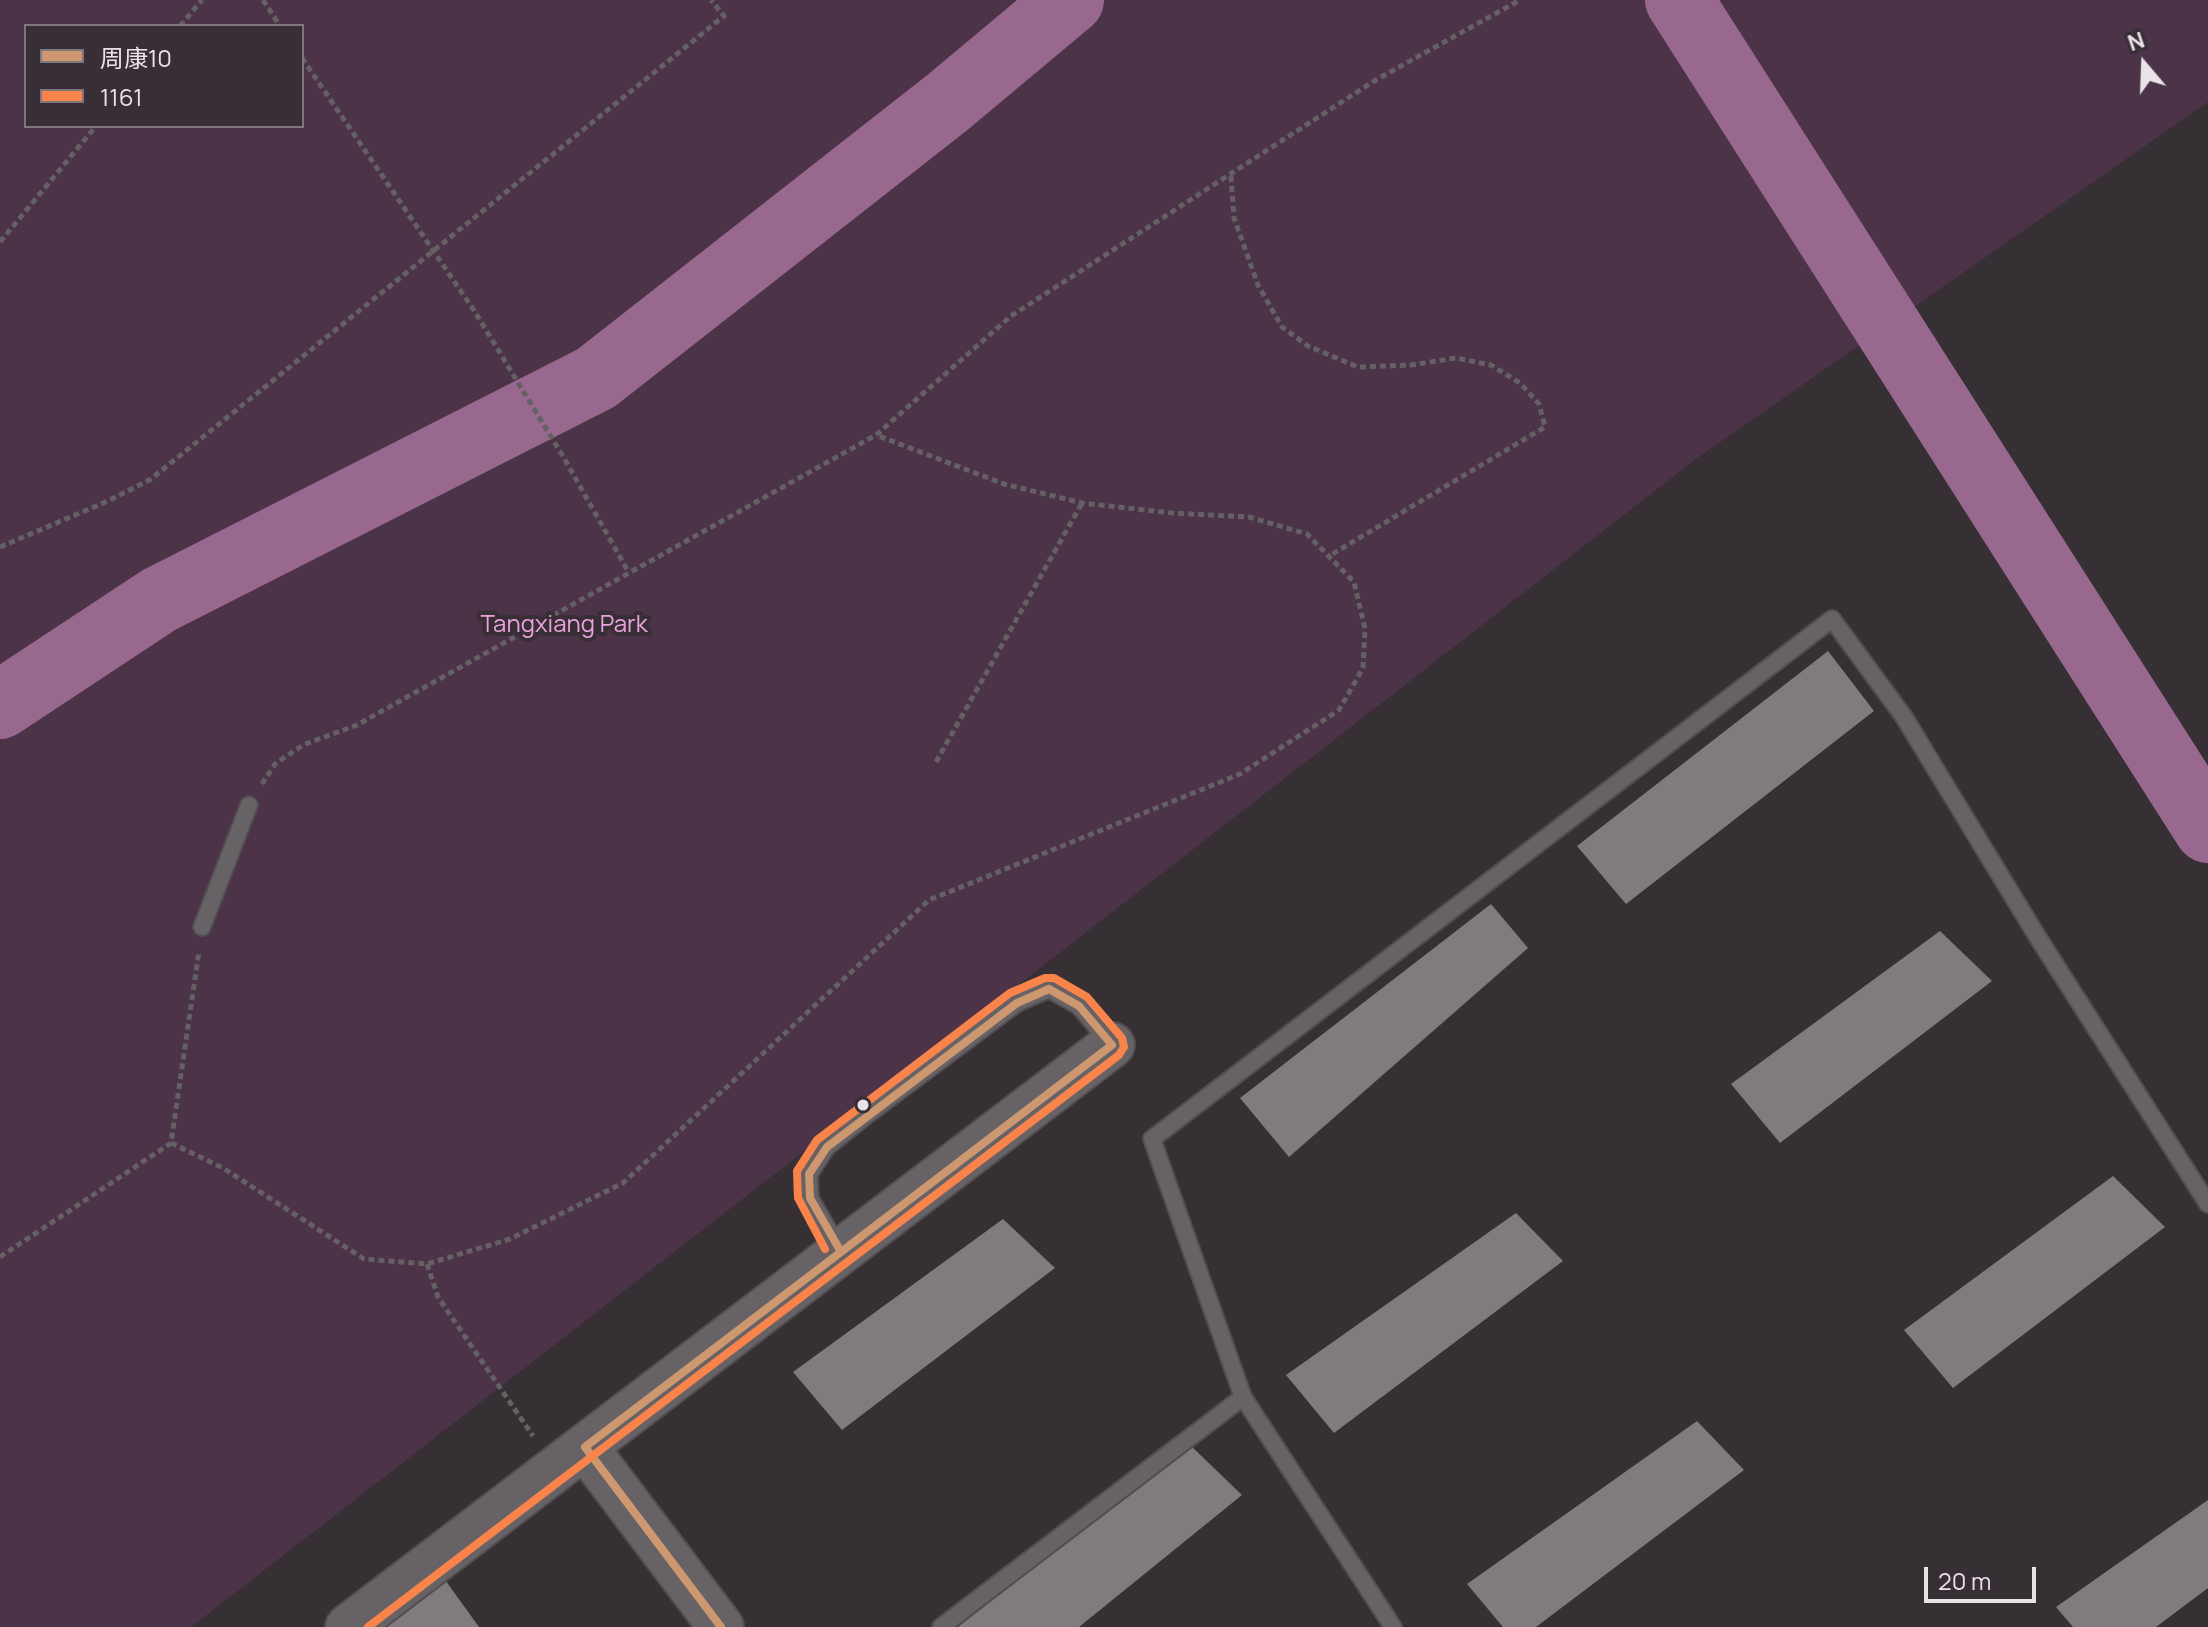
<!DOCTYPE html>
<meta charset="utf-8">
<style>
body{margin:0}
#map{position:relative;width:2208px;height:1627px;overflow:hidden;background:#363034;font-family:Manrope,"Noto Sans SC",sans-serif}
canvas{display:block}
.legend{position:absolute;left:24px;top:24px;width:280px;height:104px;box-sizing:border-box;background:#382e35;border:2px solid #7f767d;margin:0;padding:10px 14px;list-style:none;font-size:24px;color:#e9e3e8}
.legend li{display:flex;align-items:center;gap:16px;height:40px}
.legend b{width:40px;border:2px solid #7f767d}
.north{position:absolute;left:2104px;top:24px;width:80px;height:80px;-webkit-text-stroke:6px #382e35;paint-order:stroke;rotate:341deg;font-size:22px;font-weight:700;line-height:32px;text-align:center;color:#e9e3e8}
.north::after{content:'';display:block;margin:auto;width:28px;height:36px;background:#e9e3e8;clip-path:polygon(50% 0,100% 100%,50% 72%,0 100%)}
.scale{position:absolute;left:1924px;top:1567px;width:112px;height:36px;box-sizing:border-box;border:4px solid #e9e3e8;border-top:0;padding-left:10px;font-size:24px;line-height:28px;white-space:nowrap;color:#e9e3e8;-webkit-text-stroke:6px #382e35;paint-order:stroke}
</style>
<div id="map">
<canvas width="2208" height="1627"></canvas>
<ul class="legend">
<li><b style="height:10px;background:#cd976f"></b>周康10</li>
<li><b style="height:10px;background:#f8844c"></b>1161</li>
</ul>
<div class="north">N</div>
<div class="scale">20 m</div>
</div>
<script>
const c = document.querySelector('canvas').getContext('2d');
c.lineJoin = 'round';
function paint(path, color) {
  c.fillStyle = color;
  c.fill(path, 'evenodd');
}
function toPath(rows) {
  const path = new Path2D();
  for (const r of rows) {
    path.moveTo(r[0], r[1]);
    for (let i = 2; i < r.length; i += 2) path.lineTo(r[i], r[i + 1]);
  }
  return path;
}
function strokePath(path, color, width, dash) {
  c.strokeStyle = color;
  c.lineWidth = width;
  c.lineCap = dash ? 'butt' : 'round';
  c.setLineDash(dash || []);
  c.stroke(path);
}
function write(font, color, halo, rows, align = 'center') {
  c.font = font + ' Manrope,sans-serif';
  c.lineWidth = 8;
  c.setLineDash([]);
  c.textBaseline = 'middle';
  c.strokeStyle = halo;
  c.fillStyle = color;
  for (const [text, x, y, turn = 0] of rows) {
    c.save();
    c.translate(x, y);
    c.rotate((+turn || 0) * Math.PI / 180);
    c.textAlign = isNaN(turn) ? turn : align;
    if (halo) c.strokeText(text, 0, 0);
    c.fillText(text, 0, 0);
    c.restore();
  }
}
const green = toPath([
 [0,0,2208,0,2208,102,1696,459,191,1627,0,1627],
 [26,26,302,26,302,126,26,126]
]);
const river = toPath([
 [1679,0,2208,829],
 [0,705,159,600,596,378,948,102,1070,0]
]);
const building = toPath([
 [1828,651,1874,711,1626,904,1577,846],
 [1491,904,1528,948,1289,1157,1240,1098],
 [1940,931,1992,981,1780,1143,1731,1084],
 [2113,1176,2165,1227,1953,1388,1904,1330],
 [1516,1213,1563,1261,1334,1433,1286,1375],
 [1003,1219,1055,1268,842,1430,793,1372],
 [1697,1421,1744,1470,1536,1627,1503,1627,1467,1584],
 [1189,1444,1242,1495,1079,1627,958,1627],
 [2208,1500,2208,1588,2156,1627,2073,1627,2056,1607],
 [443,1577,479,1627,377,1627]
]);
const path = toPath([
 [263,0,280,26],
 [180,26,202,0],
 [302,58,475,312,564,458,629,573],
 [1231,176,1234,218,1258,285,1282,327,1308,346,1358,367,1411,365,1456,358,1491,365,1520,383,1539,404,1545,427,1329,556],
 [0,242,96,126],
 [0,547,108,501,151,479,724,16,711,0],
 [936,762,1082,503],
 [262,784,275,764,303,745,357,725,876,435,1011,316,1374,81,1520,0],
 [171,1143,223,1168,364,1259,427,1264,510,1239,623,1183,929,900,1240,774,1339,710,1363,668,1365,629,1354,582,1307,534,1249,517,1172,513,1082,503,1004,484,876,435],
 [0,1257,171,1143,199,951],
 [427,1264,438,1297,533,1436]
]);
const lane = toPath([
 [202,927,249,805],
 [840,1251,810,1198,809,1174,827,1147,867,1115,1017,1003,1049,989,1079,1006,1110,1043],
 [941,1627,1243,1397],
 [1393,1627,1243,1397,1152,1139,1832,619,1904,717,2037,936,2208,1204]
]);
const secondary = toPath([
 [585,1447,721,1627],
 [348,1627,1112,1045]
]);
const bus1 = toPath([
 [1049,989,1079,1006,1112,1045,841,1252,810,1198,809,1174,827,1147,1017,1003,1049,989],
 [585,1447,841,1252],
 [585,1447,721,1627]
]);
const bus2 = toPath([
 [368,1627,1119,1055,1124,1047,1122,1038,1087,997,1054,978,1045,978,1010,993,817,1140,797,1171,798,1198,825,1249]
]);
const markers = [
 [863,1105,7,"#e9e3e8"]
];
const parkNames = [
 ["Tangxiang Park",564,625]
];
paint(green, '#4c3347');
strokePath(river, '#98688e', 68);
paint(building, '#817b7f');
strokePath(lane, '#524d51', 20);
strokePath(secondary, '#524d51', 48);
strokePath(path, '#646063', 5, [6, 4]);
strokePath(lane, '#676265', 16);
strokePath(secondary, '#676265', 44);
strokePath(bus1, '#cd976f', 8);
strokePath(bus2, '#f8844c', 8);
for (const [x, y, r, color] of markers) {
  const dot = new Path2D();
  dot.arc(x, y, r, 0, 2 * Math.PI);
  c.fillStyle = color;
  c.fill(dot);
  strokePath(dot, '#382e35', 3);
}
write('24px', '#eca2dc', '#382e35', parkNames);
</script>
